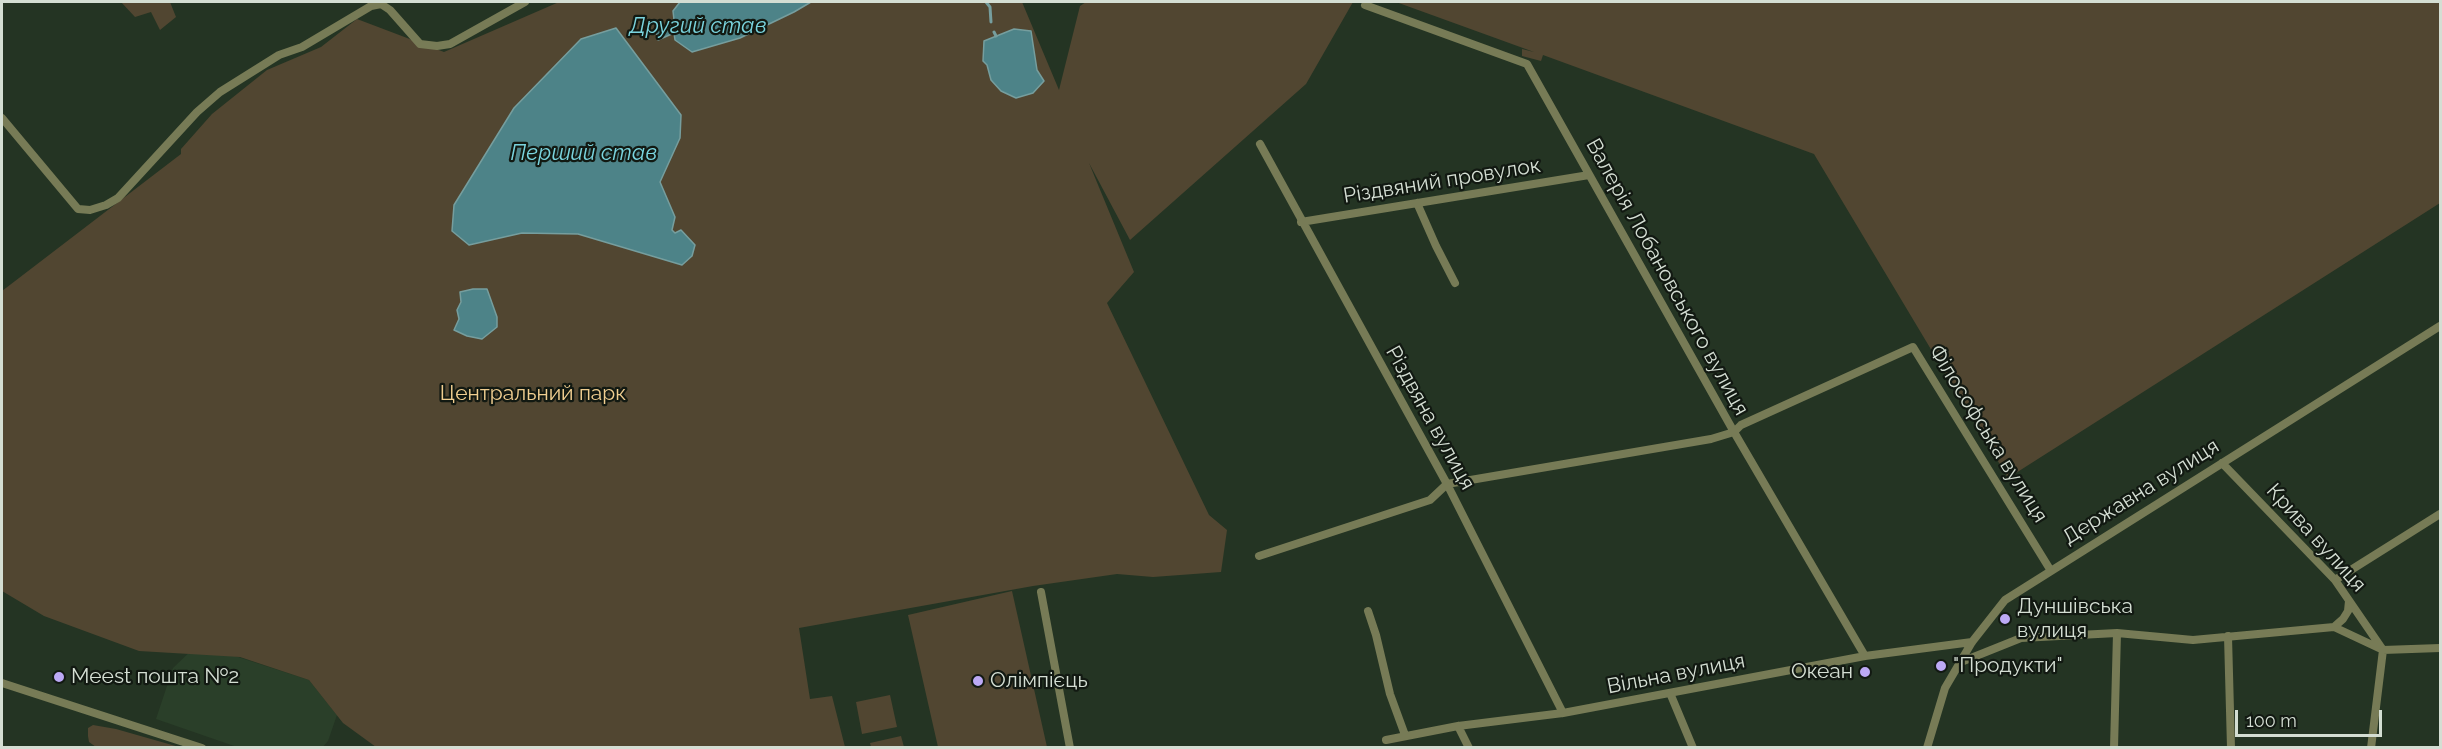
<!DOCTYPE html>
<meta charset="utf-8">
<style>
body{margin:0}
#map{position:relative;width:2442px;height:749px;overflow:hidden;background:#243423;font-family:Raleway,sans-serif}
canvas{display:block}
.frame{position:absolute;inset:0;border:3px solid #d4ded3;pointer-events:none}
.scale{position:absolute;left:2235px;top:710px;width:147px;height:27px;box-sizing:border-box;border:3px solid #d4ded3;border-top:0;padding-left:8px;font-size:18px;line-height:21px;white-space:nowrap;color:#d4ded3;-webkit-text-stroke:4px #121912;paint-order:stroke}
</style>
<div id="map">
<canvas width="2442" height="749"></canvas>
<div class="frame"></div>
<div class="scale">100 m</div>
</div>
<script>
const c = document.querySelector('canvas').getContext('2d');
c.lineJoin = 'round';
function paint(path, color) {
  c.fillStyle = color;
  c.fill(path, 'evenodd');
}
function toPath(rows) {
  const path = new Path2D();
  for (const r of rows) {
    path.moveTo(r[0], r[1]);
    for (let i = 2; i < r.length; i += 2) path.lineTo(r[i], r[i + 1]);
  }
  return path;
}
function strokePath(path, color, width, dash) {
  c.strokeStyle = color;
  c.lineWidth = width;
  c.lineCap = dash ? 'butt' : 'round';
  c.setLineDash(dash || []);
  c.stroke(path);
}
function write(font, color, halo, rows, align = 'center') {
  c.font = font + ' Raleway,sans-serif';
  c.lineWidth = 4.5;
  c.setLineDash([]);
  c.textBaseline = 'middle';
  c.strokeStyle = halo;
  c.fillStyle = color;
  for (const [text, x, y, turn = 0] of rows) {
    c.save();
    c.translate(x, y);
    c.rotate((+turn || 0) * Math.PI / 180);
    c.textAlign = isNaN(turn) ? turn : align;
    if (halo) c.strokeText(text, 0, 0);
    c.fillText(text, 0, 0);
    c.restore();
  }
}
const built = toPath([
 [198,644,309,680,337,715,328,741,322,748,237,747,156,719,173,668]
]);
const green = toPath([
 [121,2,170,2,176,17,160,30,151,12,135,17],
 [559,2,1022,2,1059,90,1080,6,1086,2,1353,2,1306,84,1130,240,1089,163,1134,272,1107,303,1209,515,1227,530,1221,572,1153,577,1117,574,1033,586,799,628,810,699,832,696,845,747,376,747,343,723,309,680,240,657,139,651,44,616,2,591,2,291,181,154,181,149,212,114,267,70,321,47,357,19,444,52],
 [1396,2,2440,2,2440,203,2008,478,1814,154,1543,55,1541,61,1522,56,1522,49,1534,52],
 [1012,591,1047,747,938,747,908,615],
 [890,695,897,727,862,734,856,702],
 [93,725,116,729,179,747,96,747,89,742,88,736,88,728],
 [901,736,904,747,871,747,870,743]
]);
const water = toPath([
 [680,2,811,2,794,12,740,38,692,52,675,40,674,33,658,40,656,31,674,20,673,11,680,2],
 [616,28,681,115,680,138,660,182,675,217,672,230,675,233,681,230,695,245,692,256,682,265,578,234,522,233,469,245,452,231,454,205,514,108,581,39,616,28],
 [1014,29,1031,31,1037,70,1044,81,1033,93,1016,98,1001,91,991,80,987,65,983,61,984,41,1014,29],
 [473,289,487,289,497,317,497,327,482,339,467,336,454,330,459,319,457,310,461,302,460,292,473,289]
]);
const stream = toPath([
 [986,2,990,7,991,22],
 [994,32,996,36]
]);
const street = toPath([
 [1365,5,1527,64,1734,432,1865,656],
 [2,118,78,209,90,210,106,205,118,198,197,112,220,92,279,55,302,47,371,6,381,4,390,10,420,44,437,46,450,44,525,2],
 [1260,144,1447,484,1563,713],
 [1417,203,1436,246,1455,283],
 [1301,222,1589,175],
 [2222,463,2335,580,2383,650,2371,748],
 [1259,556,1430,500,1447,484,1711,439,1734,432,1741,425,1913,347,2051,571],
 [2335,580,2440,514],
 [1041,592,1070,748],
 [1368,611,1376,635,1390,694,1405,735],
 [2334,627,2343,619,2348,611,2349,601],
 [2228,636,2231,748],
 [1961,662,2021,638,2117,633,2193,640,2334,627,2383,650,2440,648],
 [2,683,202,748],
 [1670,693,1693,748],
 [1458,726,1469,748],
 [1386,740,1458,726,1563,713,1865,656,1972,642],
 [1927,748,1945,688,1972,642,2005,600,2440,326],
 [2114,748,2117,633]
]);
const markers = [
 [2005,619,6,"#bca9f5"],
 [1941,666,6,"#bca9f5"],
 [1865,672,6,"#bca9f5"],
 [59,677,6,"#bca9f5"],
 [978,681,6,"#bca9f5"]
];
const streetNames = [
 ["Різдвяний провулок",1442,181,-9],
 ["Валерія Лобановського вулиця",1667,277,61],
 ["Різдвяна вулиця",1430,418,61],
 ["Філософська вулиця",1988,434,58],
 ["Державна вулиця",2141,492,-32],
 ["Крива вулиця",2316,538,48],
 ["Вільна вулиця",1676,674,-11]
];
const parkNames = [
 ["Центральний парк",533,394]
];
const poiNames = [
 ["Дуншівська",2017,607],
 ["вулиця",2017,631],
 ["\"Продукти\"",1953,666],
 ["Океан",1853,672,"right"],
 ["Meest пошта №2",71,677],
 ["Олімпієць",990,681]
];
const waterNames = [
 ["Другий став",698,26],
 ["Перший став",584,153]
];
paint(built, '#2a3f29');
paint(green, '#514631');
paint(water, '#4d8388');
strokePath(water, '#769e9e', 1.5);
strokePath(stream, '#769e9e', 3);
strokePath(street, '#777b56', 8);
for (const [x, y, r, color] of markers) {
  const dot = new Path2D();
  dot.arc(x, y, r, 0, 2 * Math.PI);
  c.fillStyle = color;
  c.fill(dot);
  strokePath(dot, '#121912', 2);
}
write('21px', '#d4ded3', '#121912', streetNames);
write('21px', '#f0ce90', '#121912', parkNames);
write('21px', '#d4ded3', '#121912', poiNames, 'left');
write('italic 22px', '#7ad4de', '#121912', waterNames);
</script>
